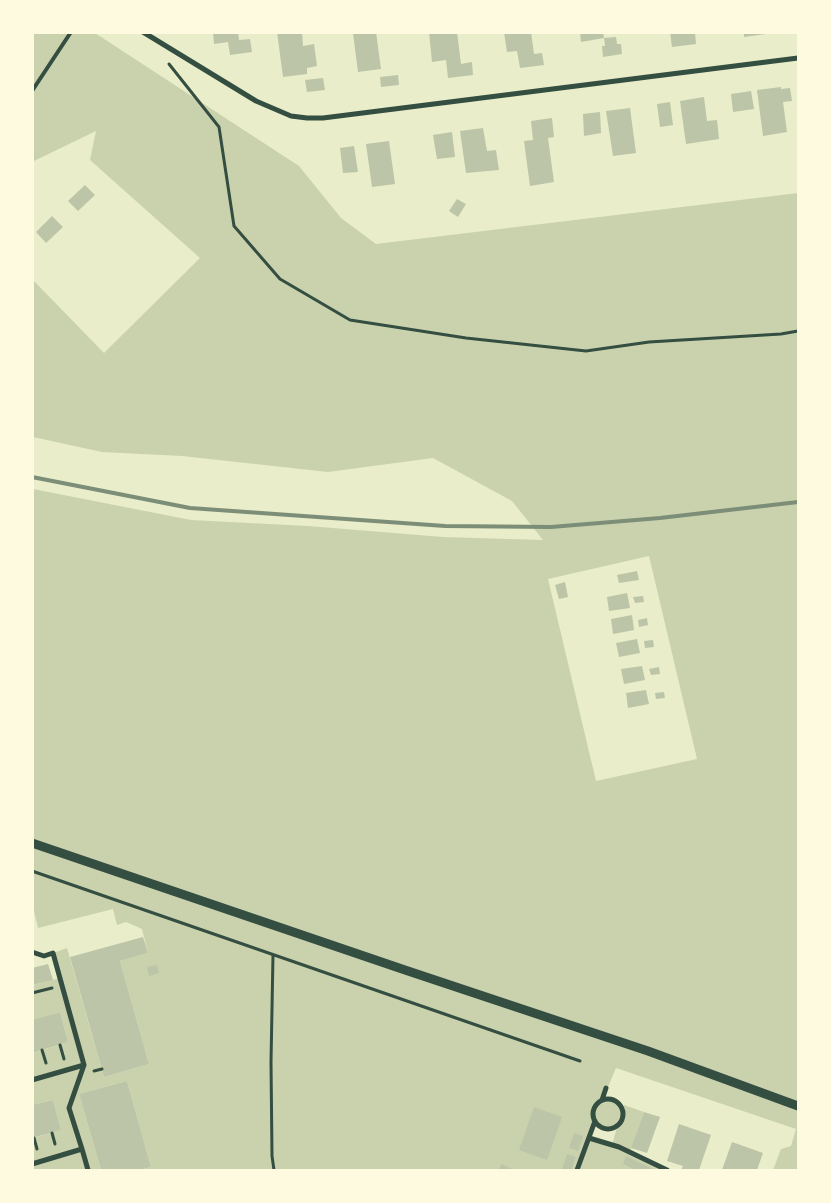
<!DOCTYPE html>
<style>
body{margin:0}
#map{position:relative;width:831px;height:1203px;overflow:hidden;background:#e9edc9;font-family:"Roboto Condensed",sans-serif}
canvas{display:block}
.frame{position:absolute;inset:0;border:34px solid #fefae0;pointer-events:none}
</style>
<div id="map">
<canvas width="831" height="1203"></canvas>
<div class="frame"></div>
</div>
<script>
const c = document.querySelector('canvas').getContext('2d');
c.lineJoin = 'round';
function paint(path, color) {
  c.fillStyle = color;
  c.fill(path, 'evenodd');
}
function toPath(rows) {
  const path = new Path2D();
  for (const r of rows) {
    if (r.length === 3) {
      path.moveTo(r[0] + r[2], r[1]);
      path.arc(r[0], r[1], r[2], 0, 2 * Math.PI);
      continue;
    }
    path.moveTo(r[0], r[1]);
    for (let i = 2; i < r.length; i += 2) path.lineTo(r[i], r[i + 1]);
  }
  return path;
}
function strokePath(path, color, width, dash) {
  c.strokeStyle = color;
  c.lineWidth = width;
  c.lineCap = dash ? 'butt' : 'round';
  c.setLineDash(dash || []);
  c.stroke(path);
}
const green = toPath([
 [33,33,95,33,299,166,341,218,376,244,798,193,798,1170,773,1170,781,1149,791,1146,796,1129,616,1068,603,1099,612,1099,617,1101,623,1108,624,1105,644,1112,630,1152,667,1170,139,1170,151,1167,127,1081,79,1094,101,1170,33,1170,33,1138,61,1130,53,1100,32,1105,33,1053,68,1042,60,1012,33,1020,33,985,60,978,53,953,67,948,104,1077,149,1064,120,961,148,953,142,929,126,922,117,925,113,909,38,928,33,907,33,489,191,520,308,526,443,537,543,540,512,501,433,458,328,472,182,456,102,452,33,437,32,279,104,353,200,258,90,160,96,131,34,161,33,160],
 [649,556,697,759,596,781,548,579],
 [595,1122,598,1125,607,1129,617,1127,612,1145,589,1137]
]);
const building = toPath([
 [213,32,238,32,239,40,250,39,252,52,230,55,228,42,214,44],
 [277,32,302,32,303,46,314,44,317,66,307,68,307,74,283,77],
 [376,32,381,69,358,72,353,33],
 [429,32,457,32,461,64,472,62,473,75,448,78,446,60,432,62],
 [504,32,531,32,534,54,542,53,544,65,520,68,517,51,507,52],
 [580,32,603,32,604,38,581,42],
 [670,32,695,32,696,44,672,47],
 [744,32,765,32,766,34,744,37],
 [616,37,617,44,621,44,622,54,603,57,602,46,605,46,604,38],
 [398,75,399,85,381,87,380,77],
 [323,78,325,90,307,92,305,80],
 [781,87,781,89,790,88,792,101,783,102,787,132,763,136,757,90],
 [751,91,754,109,733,112,731,94],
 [704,97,707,121,717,120,719,139,686,144,680,101],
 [670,102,673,125,660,127,657,104],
 [630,108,636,153,613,156,606,111],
 [600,112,601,133,584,136,583,114],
 [552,118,554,137,548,138,554,182,530,186,524,141,533,140,531,121],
 [483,128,487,151,496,150,499,170,466,173,460,131],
 [452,132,455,157,437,159,433,135],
 [389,141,395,184,372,187,366,144],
 [354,146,358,172,343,173,340,148],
 [85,185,95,195,78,211,68,201],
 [457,199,466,204,458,217,449,211],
 [52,216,63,227,46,243,36,232],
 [637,571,639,580,619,583,617,575],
 [565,582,568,597,559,599,555,585],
 [627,593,630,608,609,611,607,597],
 [643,596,644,602,635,603,633,597],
 [632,615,634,630,613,634,611,619],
 [647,618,648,625,639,627,638,620],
 [637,639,640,653,619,657,616,643],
 [653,640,654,647,645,648,644,641],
 [642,666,645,680,624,684,621,669],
 [659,667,660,674,651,675,649,669],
 [646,690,649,704,628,708,626,693],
 [664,692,665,698,656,699,655,693],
 [143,937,148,953,120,961,149,1064,104,1077,70,957],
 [48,964,53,980,32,985,32,968],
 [157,965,159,973,149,976,147,967],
 [60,1012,68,1042,32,1053,32,1020],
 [127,1081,151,1167,139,1170,101,1170,79,1094],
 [53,1100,61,1130,32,1138,32,1105],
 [534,1107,562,1117,547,1160,519,1150],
 [644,1112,660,1117,647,1153,631,1148],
 [679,1124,711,1135,699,1170,681,1170,683,1166,667,1161],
 [574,1133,583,1136,578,1151,569,1148],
 [732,1142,763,1153,757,1170,722,1170],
 [567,1154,576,1157,571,1170,562,1169],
 [626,1156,653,1169,653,1170,636,1170,623,1164],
 [502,1164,514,1170,498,1170]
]);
const path = toPath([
 [169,64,219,127,234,226,280,279,350,320,466,338,586,351,649,342,781,334,798,331],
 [32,871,580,1061],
 [273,955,271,1062,272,1156,274,1170],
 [32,993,52,988],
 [60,1045,64,1059],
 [42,1050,46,1063],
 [94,1071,102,1069],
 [52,1133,55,1144],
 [34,1138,37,1149]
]);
const service = toPath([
 [32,91,71,32]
]);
const minor = toPath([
 [143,32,256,101,291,116,307,118,323,118,798,58],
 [32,952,44,956,53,953,84,1065,69,1108,82,1149,32,1164],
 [32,1080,84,1065],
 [608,1114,15],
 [602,1100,606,1088],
 [589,1138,619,1147,667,1170],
 [82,1149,88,1170],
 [577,1170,595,1121]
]);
const tertiary = toPath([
 [32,843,405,970,648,1051,798,1106]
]);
const rail = toPath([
 [32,477,190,508,445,526,551,527,660,518,798,502]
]);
paint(green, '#cad2ad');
paint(building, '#bcc5a7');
strokePath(path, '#344e41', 3);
strokePath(service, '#344e41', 4);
strokePath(minor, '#344e41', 5);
strokePath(tertiary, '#344e41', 9);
strokePath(rail, '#7c8e77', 4);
</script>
